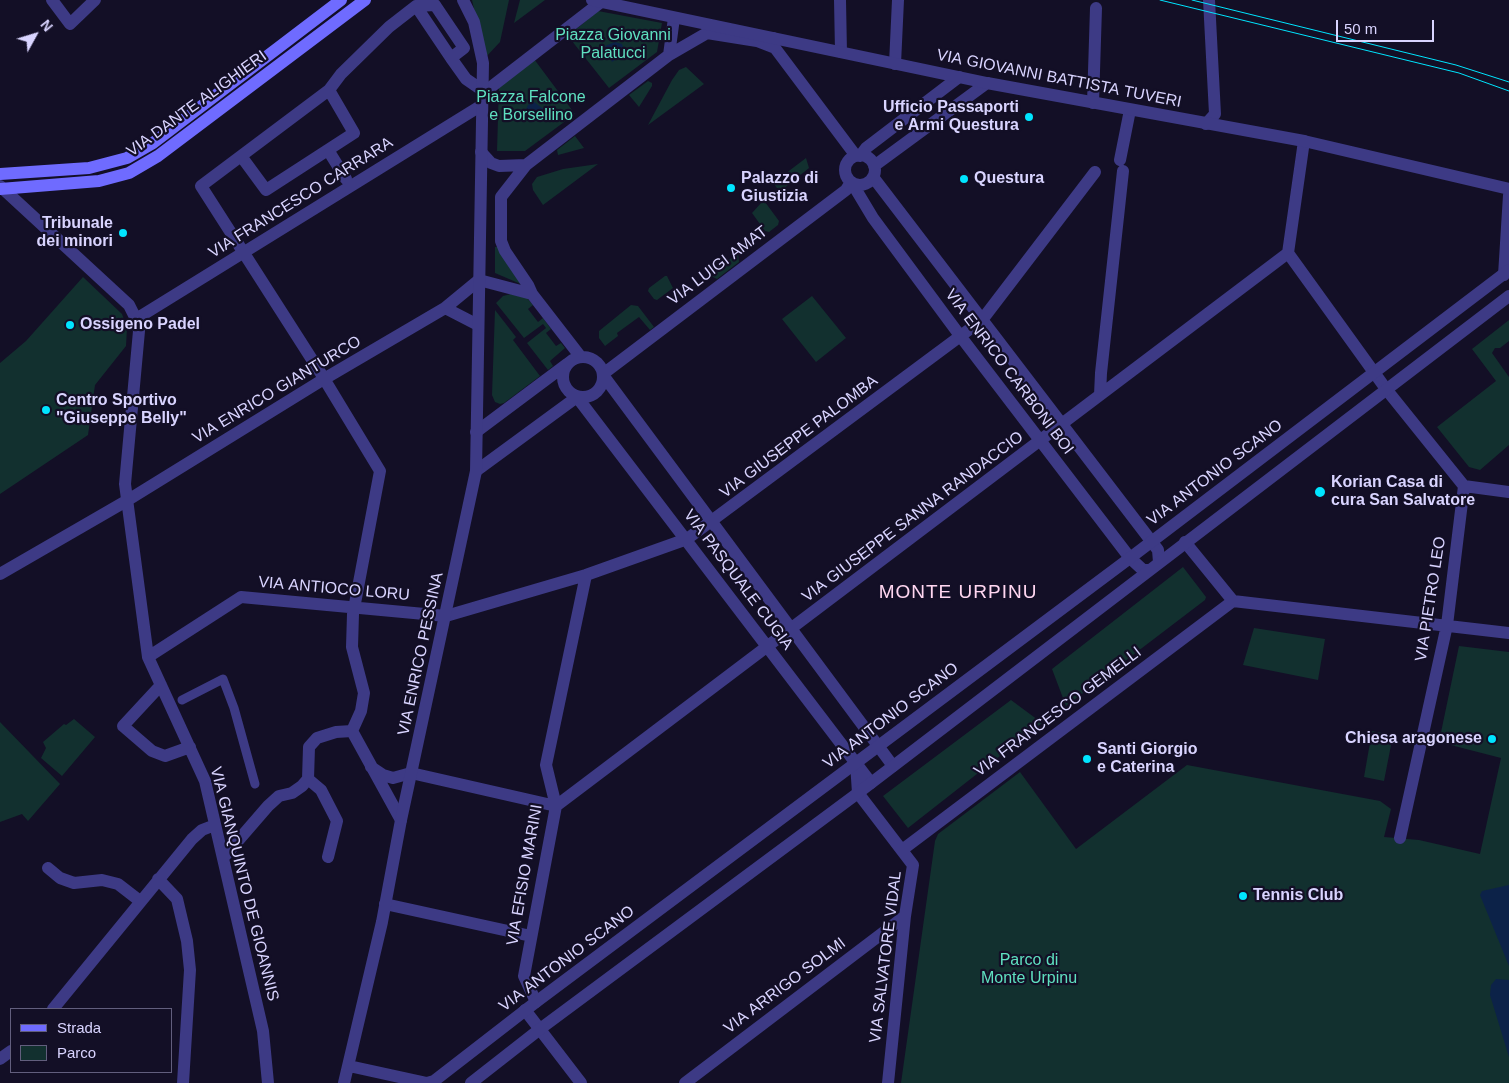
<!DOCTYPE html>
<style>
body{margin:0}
#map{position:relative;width:1509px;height:1083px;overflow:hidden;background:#130f26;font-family:Helvetica,sans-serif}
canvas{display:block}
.legend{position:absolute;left:10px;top:1008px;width:162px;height:65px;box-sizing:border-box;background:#130f26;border:1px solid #625e7d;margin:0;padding:6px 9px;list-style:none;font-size:15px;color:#d9d4ff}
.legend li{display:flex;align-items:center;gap:10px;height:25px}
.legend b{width:25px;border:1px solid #625e7d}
.north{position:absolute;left:10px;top:10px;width:50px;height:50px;-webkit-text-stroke:4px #130f26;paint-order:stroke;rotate:51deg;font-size:14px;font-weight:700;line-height:20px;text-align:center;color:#d9d4ff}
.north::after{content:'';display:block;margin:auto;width:18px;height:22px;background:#d9d4ff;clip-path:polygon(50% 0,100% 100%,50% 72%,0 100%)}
.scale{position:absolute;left:1336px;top:20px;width:98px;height:22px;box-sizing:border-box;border:2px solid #d9d4ff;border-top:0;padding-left:6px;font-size:15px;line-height:18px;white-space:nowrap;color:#d9d4ff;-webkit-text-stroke:4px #130f26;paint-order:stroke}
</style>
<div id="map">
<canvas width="1509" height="1083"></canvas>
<ul class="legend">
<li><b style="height:6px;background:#6f6bff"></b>Strada</li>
<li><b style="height:14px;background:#12302f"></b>Parco</li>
</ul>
<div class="north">N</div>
<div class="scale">50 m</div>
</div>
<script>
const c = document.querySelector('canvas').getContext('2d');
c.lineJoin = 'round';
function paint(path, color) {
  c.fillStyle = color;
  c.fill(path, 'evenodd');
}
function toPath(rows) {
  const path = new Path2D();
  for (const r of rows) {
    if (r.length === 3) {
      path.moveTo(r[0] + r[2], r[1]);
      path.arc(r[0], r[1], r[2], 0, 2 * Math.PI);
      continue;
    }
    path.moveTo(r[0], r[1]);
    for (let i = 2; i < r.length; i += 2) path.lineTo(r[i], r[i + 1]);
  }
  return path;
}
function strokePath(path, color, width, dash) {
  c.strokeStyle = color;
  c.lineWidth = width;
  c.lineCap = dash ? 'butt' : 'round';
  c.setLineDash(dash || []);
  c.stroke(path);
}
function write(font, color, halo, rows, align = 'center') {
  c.font = font + ' Helvetica,sans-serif';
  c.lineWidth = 4.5;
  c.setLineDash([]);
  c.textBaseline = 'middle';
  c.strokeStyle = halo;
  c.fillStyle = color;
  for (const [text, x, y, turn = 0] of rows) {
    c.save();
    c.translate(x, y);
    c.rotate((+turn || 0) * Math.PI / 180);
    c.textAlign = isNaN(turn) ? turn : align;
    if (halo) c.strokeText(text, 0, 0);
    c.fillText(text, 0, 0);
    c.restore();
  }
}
const green = toPath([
 [472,0,509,0,500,42,485,58],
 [520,0,545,0,514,23],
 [598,11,662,23,657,52,609,88,568,36],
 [534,59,575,114,525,151,497,151,499,85],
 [686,67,704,84,648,125,672,80,679,70],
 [648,81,652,83,652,86,639,107,629,95],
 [575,136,584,148,558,155,557,150],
 [806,158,809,168,783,189,777,188,773,183],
 [598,164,543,205,533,190,532,184,537,177,563,169],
 [762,202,765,202,779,221,778,225,769,232,765,231,752,213],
 [495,247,499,247,523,285,495,273],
 [738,253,739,262,717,279,709,275],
 [665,276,667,276,673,288,657,300,654,299,648,291,649,288],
 [83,277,122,314,127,328,126,346,95,385,88,435,0,494,0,363,26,341],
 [511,294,527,298,533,305,528,309,538,322,543,318,551,329,546,333,556,346,561,343,565,348,550,361,553,366,548,370,527,343,546,328,543,324,524,338,496,303,503,296],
 [812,296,846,338,816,362,782,319],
 [631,305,638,306,654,327,650,330,639,317,617,333,618,336,605,346,599,338,599,331],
 [495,310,516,337,513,340,540,376,504,403,500,404,495,402,492,395],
 [1509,320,1509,341,1500,348,1495,348,1492,353,1509,377,1509,445,1480,470,1469,467,1437,427,1496,381,1472,349],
 [1183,567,1206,597,1205,600,1066,706,1052,669],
 [1254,628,1325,639,1318,680,1243,665],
 [1459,646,1509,652,1509,1083,901,1083,935,841,938,834,1020,772,1076,849,1187,765,1380,801,1391,809,1384,837,1419,840,1480,854,1501,758,1439,742],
 [1011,700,1042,723,908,828,883,796],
 [74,719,95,737,62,776,41,758,46,748,43,742,64,724,66,725],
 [0,722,60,784,28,821,22,814,0,822],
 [1372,731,1393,735,1384,781,1364,777]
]);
const water = toPath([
 [615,42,622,44,625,53,612,62,605,46],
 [534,102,546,111,532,122,525,112,528,105],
 [1509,885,1509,966,1480,895,1482,891],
 [1496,979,1509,980,1509,1057,1490,995,1491,985]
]);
const pedestrian = toPath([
 [182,700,223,679,234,708,255,784]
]);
const minor = toPath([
 [52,0,70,24,95,0],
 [840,0,841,52],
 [435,5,464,48,451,58,416,6,435,5],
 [773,38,775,48,856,156],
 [669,55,707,33,757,41,775,48],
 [451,58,466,79,482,90],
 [895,64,898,0],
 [482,94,601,2],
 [1093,103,1096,8],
 [1206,124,1215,114,1209,0],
 [1304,141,1288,253,1386,389,1464,486,1447,625,1400,838],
 [328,150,346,179],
 [481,152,491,163,499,166,526,165],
 [860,170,15],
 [241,156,266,190,354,133,329,90],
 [860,156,866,148,959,77],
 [1120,160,1130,110],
 [874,166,987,83],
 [873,177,1158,550,1159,562],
 [852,183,873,218,961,337,1130,558,1143,570,1149,570],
 [0,186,129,305,136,319,139,331,125,484,148,657,205,781,263,1031,268,1083],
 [1504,275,1509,195],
 [445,308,478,325],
 [136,319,482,105],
 [580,356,532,294,528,285,505,251,501,241,501,197,526,165,669,55,674,18],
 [583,377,20],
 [603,374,846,190,851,182],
 [603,375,893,766],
 [1100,395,1101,373,1123,171],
 [577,397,871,783],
 [476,432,567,364],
 [476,471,577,397],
 [1464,486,1509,492],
 [1185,542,1233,601,1509,633],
 [0,574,128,500,324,379,445,308,479,280,532,294],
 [148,657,241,597,446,616,586,575,687,539,982,320,1095,172],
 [161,685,123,726,152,751,165,756,190,747],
 [352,731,361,711,364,693,352,647,353,614,380,471,320,372,201,186,329,90,341,74,389,27,416,6],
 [352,731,401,820],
 [856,763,858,793,913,865,905,916,888,1083],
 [371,767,383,775,393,778,411,773,556,806],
 [308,779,321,790,337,821,328,857],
 [556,806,1288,253],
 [902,850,1233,601],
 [223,858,268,806,279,796,292,793,302,786,308,779,309,747,317,738,336,732,352,731],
 [48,868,60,878,74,883,102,880,118,884,140,901],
 [158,879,177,899,187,941,190,970,183,1083],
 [385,904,531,936],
 [536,1002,524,976,556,806,546,765,586,575],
 [53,1009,192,839,202,830,215,825],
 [525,1010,581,1083],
 [0,1059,11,1051],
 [685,1083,905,916]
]);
const tertiary = toPath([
 [592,0,987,83,1304,141,1509,189],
 [349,1066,427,1083,434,1081,536,1002,1130,558,1509,270],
 [344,1083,382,922,401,820,476,471,483,63,474,22,463,0],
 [471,1083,540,1029,858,793,1509,296]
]);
const secondary = toPath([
 [0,174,89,168,127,158,153,143,341,0],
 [0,189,99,181,129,173,158,156,365,0]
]);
const tram = toPath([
 [1160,0,1459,73,1509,91],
 [1192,0,1456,65,1509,82]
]);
const markers = [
 [1029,117,5,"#00e5ff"],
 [964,179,5,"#00e5ff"],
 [731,188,5,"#00e5ff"],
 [123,233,5,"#00e5ff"],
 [70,325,5,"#00e5ff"],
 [46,410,5,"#00e5ff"],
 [1320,492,6,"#00e5ff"],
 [1492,739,5,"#00e5ff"],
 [1087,759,5,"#00e5ff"],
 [1243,896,5,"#00e5ff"]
];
const parkNames = [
 ["Piazza Giovanni",613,36],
 ["Palatucci",613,54],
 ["Piazza Falcone",531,98],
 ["e Borsellino",531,116],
 ["Parco di",1029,961],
 ["Monte Urpinu",1029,979]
];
const streetNames = [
 ["VIA GIOVANNI BATTISTA TUVERI",1059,79,11],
 ["VIA DANTE ALIGHIERI",197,104,-36],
 ["VIA FRANCESCO CARRARA",301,198,-32],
 ["VIA LUIGI AMAT",718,266,-37],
 ["VIA ENRICO CARBONI BOI",1009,372,53],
 ["VIA ENRICO GIANTURCO",277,390,-31],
 ["VIA GIUSEPPE PALOMBA",799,437,-37],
 ["VIA ANTONIO SCANO",1215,473,-37],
 ["VIA GIUSEPPE SANNA RANDACCIO",913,517,-37],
 ["VIA PASQUALE CUGIA",738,580,53],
 ["VIA ANTIOCO LORU",334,589,5],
 ["VIA PIETRO LEO",1431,599,-81],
 ["VIA ENRICO PESSINA",421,654,-78],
 ["VIA FRANCESCO GEMELLI",1058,712,-37],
 ["VIA ANTONIO SCANO",891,716,-37],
 ["VIA EFISIO MARINI",525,875,-80],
 ["VIA GIANQUINTO DE GIOANNIS",244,884,76],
 ["VIA SALVATORE VIDAL",886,957,-83],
 ["VIA ANTONIO SCANO",567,959,-37],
 ["VIA ARRIGO SOLMI",785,986,-37]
];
const poiNames = [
 ["Ufficio Passaporti",1019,108,"right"],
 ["e Armi Questura",1019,126,"right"],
 ["Palazzo di",741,179],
 ["Giustizia",741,197],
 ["Questura",974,179],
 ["Tribunale",113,224,"right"],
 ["dei minori",113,242,"right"],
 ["Ossigeno Padel",80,325],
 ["Centro Sportivo",56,401],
 ["\"Giuseppe Belly\"",56,419],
 ["Korian Casa di",1331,483],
 ["cura San Salvatore",1331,501],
 ["Chiesa aragonese",1482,739,"right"],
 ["Santi Giorgio",1097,750],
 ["e Caterina",1097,768],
 ["Tennis Club",1253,896]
];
const quarterNames = [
 ["MONTE URPINU",958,593]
];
paint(green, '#12302f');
paint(water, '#0c2248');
strokePath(pedestrian, '#3d3a85', 9);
strokePath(minor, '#3d3a85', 12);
strokePath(tertiary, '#3d3a85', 12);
strokePath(secondary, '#6f6bff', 12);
strokePath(tram, '#00e5ff', 1);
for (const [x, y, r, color] of markers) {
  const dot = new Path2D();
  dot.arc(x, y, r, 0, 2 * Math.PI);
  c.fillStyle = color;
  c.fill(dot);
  strokePath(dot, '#130f26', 2);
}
write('16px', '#5fe0c0', '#130f26', parkNames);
write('16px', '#d9d4ff', '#130f26', streetNames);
write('bold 16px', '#d9d4ff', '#130f26', poiNames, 'left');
c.letterSpacing = '1px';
write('19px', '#ffd6f0', '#130f26', quarterNames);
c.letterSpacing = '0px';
</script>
